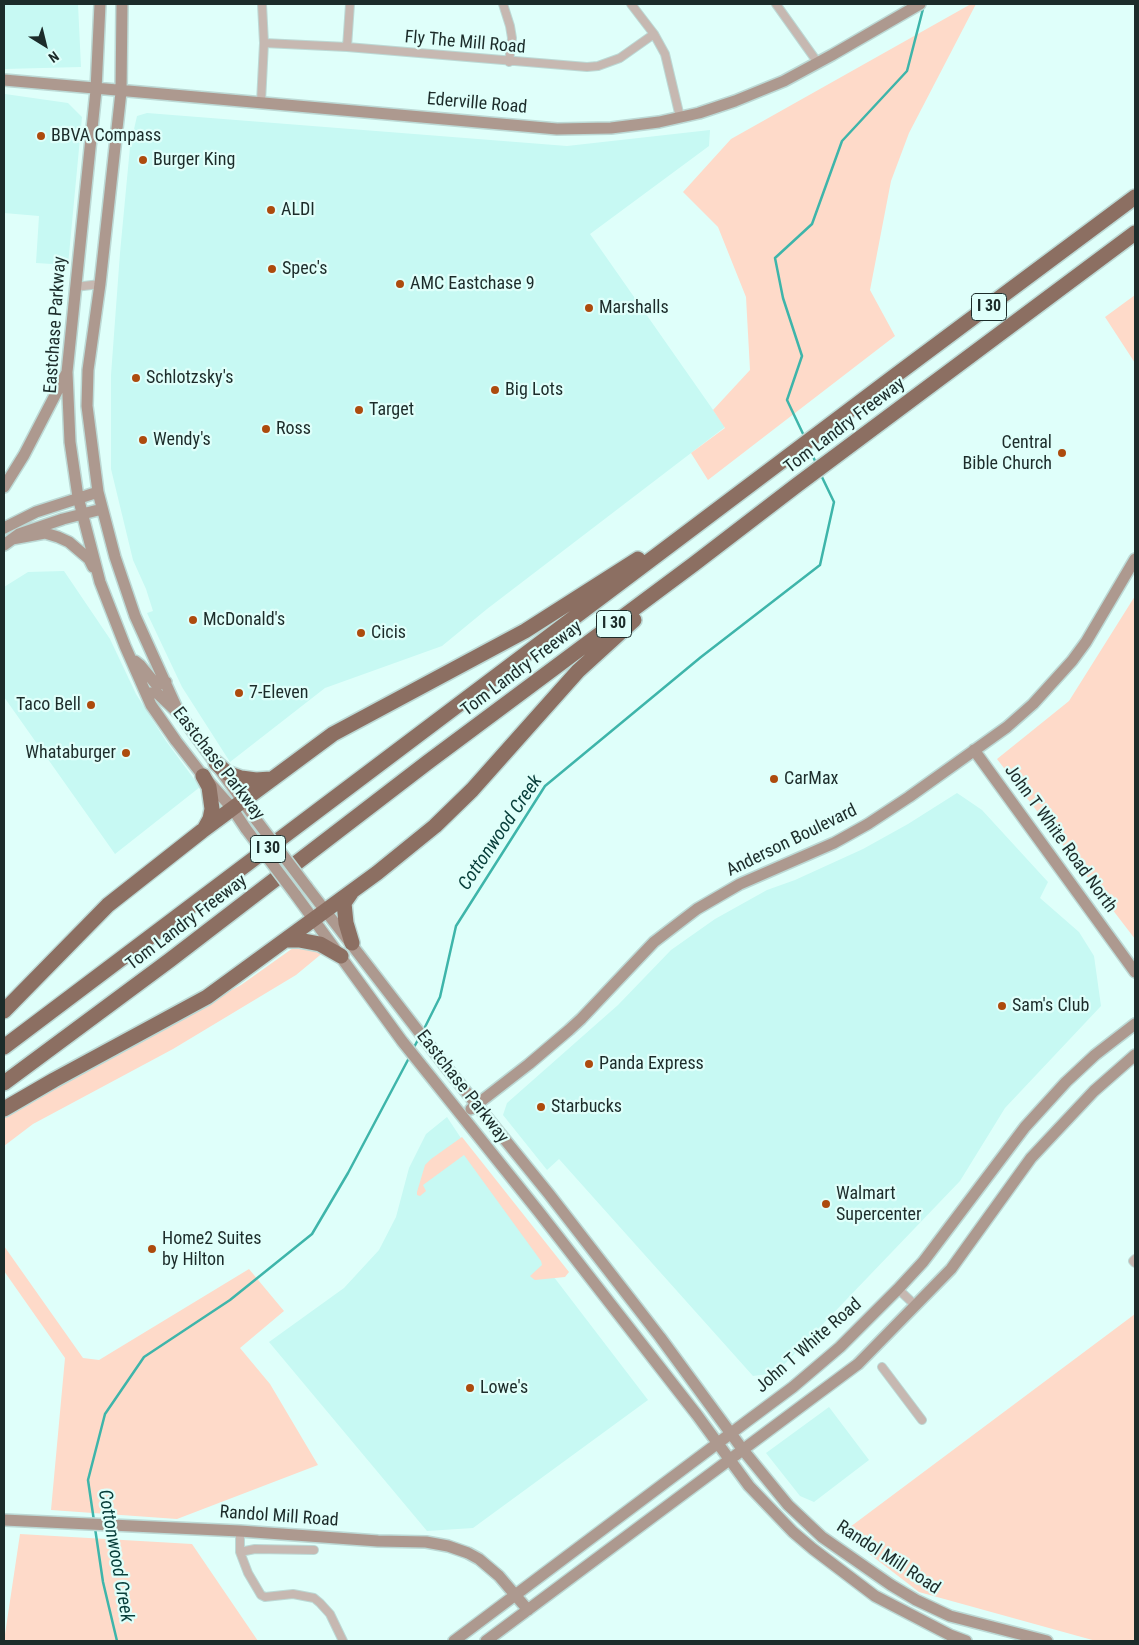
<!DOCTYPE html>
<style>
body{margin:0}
#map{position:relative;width:1139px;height:1645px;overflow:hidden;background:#dffffa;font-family:"Roboto Condensed",sans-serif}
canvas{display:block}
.frame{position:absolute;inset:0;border:5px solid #1c2c2a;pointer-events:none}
.north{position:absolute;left:20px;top:20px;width:50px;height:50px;-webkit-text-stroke:4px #dffffa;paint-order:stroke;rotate:144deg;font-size:14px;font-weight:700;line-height:20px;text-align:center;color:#1c2c2a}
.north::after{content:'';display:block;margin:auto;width:18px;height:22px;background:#1c2c2a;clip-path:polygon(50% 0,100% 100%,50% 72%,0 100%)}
</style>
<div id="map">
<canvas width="1139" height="1645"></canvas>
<div class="frame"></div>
<div class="north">N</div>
</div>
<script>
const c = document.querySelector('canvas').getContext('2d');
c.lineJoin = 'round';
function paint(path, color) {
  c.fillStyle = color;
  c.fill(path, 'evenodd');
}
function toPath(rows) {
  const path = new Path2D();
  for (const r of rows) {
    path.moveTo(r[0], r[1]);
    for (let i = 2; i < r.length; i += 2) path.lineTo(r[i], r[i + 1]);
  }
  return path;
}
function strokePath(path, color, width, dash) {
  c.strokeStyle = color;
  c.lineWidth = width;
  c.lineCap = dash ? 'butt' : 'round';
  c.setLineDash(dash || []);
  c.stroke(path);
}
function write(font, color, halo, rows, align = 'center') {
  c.font = font + ' "Roboto Condensed",sans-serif';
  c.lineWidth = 4.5;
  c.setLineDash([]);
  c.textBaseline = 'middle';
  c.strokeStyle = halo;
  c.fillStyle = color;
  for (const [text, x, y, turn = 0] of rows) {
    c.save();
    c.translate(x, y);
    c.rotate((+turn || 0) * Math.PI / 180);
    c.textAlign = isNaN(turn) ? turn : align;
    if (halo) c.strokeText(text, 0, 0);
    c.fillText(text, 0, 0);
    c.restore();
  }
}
const built = toPath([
 [4,4,78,4,81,67,4,69],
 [5,94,68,103,82,117,68,265,36,263,39,216,4,213],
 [147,113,567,146,710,130,709,146,590,234,725,427,487,609,442,646,325,688,230,762,182,687,147,613,153,611,146,589,133,560,111,469,111,375,120,253,130,147,137,116],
 [64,571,110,639,136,694,166,741,200,787,115,854,4,697,4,587,28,572],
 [957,793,982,810,1048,882,1040,898,1079,932,1094,956,1101,1006,1005,1108,960,1181,776,1373,753,1376,559,1159,547,1170,503,1115,507,1103,618,1005,671,950,715,919,767,890,795,880,863,849,908,824],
 [447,1117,547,1268,648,1400,473,1528,427,1531,269,1342,344,1288,379,1250,396,1217,409,1168,426,1134],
 [829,1407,869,1460,814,1502,800,1496,766,1453]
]);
const green = toPath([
 [971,4,976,4,909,133,891,181,870,290,895,336,708,480,691,453,725,428,713,410,750,370,746,297,718,227,683,192,731,139],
 [1135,295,1135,363,1105,317],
 [1135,596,1135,939,997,759,1069,701],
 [312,946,325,951,296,975,173,1049,33,1124,4,1146,4,1116,37,1094,241,985,293,948],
 [462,1137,569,1272,565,1277,535,1280,531,1277,530,1276,542,1265,541,1261,464,1155,423,1185,426,1191,420,1196,417,1195,417,1192,425,1165,431,1159],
 [4,1246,83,1358,99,1360,249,1269,284,1311,240,1348,270,1384,318,1465,177,1519,51,1510,65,1358,4,1271],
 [1135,1314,1135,1641,1096,1641,919,1592,842,1533],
 [20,1534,192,1544,258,1641,4,1641]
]);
const stream = toPath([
 [805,438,787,400,802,356,783,298,775,258,812,224,842,141,907,71,924,5],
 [809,448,816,463],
 [423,1031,440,997,456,926,545,786,701,657,820,565,834,502,820,473],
 [413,1049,419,1038],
 [94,1521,88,1480,105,1414,144,1357,230,1300,312,1234,348,1173,410,1056],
 [95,1528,103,1582,117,1641]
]);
const street = toPath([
 [503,4,510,26,512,38,509,62],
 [631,4,654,34,665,54,680,117],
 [776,4,818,63],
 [264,43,347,47,587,67,598,66,620,58,654,34],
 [347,47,350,4],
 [261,102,264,43,262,4],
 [75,287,100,284],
 [1135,1259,1133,1261,1135,1263],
 [898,1289,916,1306],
 [882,1367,922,1420],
 [240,1531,240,1552,248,1573,261,1595,265,1597,293,1594,314,1598,320,1603,330,1614,343,1641],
 [240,1552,255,1549,314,1550]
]);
const secondary = toPath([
 [100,4,96,90,67,372,70,442,78,497,100,582,125,646,151,705,176,741,200,772,232,808,246,829],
 [122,4,121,92,100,284,88,370,87,406,98,492,115,557,135,616,179,713,257,821],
 [4,80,557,129,611,128,659,122,699,113,735,101,784,81,832,55,920,4],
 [4,487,24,455,66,374],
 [4,528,36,512,98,492],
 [12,539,45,533,58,537,69,542,89,559,93,567],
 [4,545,19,534,63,519,102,509],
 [135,661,140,665,155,683,160,684,166,682],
 [147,693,157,693,177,712],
 [974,750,1135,972],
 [307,887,446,1067,549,1194,660,1337,743,1450,788,1505,822,1537,891,1585,916,1600,950,1616,1047,1641],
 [295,894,402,1041,539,1212,697,1415,749,1486,793,1532,813,1549,875,1596,950,1635,966,1641],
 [471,1109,529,1064,569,1030,581,1019,654,942,697,909,740,884,834,843,868,824,909,797,1007,727,1033,704,1072,661,1086,642,1135,559],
 [4,1520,240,1531,378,1541,426,1542,448,1546,468,1553,479,1559,499,1576,528,1610],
 [454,1641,746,1422,793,1387,840,1347,898,1289,923,1262,1025,1127,1066,1082,1095,1055,1135,1024],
 [486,1641,858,1364,951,1269,1031,1158,1094,1091,1135,1055]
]);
const highway = toPath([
 [216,763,227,773,241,778,256,780,271,779],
 [203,776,209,787,212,809,210,819,205,828],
 [351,893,344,903,346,923,352,943],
 [286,940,299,940,320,944,341,956],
 [4,1011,108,905,202,831,333,734,525,631,638,559],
 [4,1047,896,375,1135,197],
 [4,1083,170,960,428,762,694,564,797,485,1135,233],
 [4,1109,54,1080,207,997,377,873,435,826,472,790,578,671,634,620]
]);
const secondaryBridge = toPath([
 [257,821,307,887],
 [246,829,295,894]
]);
const markers = [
 [41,136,5,"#ad4b0d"],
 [143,160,5,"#ad4b0d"],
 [271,210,5,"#ad4b0d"],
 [272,269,5,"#ad4b0d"],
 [400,284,5,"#ad4b0d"],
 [589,308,5,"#ad4b0d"],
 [136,378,5,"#ad4b0d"],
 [495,390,5,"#ad4b0d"],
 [359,410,5,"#ad4b0d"],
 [266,429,5,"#ad4b0d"],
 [143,440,5,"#ad4b0d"],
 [1062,453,5,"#ad4b0d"],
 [193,620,5,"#ad4b0d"],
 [361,633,5,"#ad4b0d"],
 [239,693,5,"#ad4b0d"],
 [91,705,5,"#ad4b0d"],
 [126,753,5,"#ad4b0d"],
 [774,779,5,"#ad4b0d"],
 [1002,1006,5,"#ad4b0d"],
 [589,1064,5,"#ad4b0d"],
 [541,1107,5,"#ad4b0d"],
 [826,1204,5,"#ad4b0d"],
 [152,1249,5,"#ad4b0d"],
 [470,1388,5,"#ad4b0d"]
];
const shields = [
 [989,307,35],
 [614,624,35],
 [268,849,35]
];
const shieldNames = [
 ["I 30",989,307],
 ["I 30",614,624],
 ["I 30",268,849]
];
const streetNames = [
 ["Fly The Mill Road",465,43,5],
 ["Ederville Road",477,104,5],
 ["Eastchase Parkway",56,325,-86],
 ["Tom Landry Freeway",845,426,-37],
 ["Tom Landry Freeway",522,669,-37],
 ["Eastchase Parkway",218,764,52],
 ["John T White Road North",1060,839,54],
 ["Anderson Boulevard",792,841,-26],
 ["Tom Landry Freeway",187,923,-37],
 ["Eastchase Parkway",462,1087,52],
 ["John T White Road",809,1346,-41],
 ["Randol Mill Road",279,1517,4],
 ["Randol Mill Road",888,1558,33]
];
const poiNames = [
 ["BBVA Compass",51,136],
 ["Burger King",153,160],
 ["ALDI",281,210],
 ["Spec's",282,269],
 ["AMC Eastchase 9",410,284],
 ["Marshalls",599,308],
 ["Schlotzsky's",146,378],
 ["Big Lots",505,390],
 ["Target",369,410],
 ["Ross",276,429],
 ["Wendy's",153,440],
 ["Central",1052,443,"right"],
 ["Bible Church",1052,464,"right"],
 ["McDonald's",203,620],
 ["Cicis",371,633],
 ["7-Eleven",249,693],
 ["Taco Bell",81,705,"right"],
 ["Whataburger",116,753,"right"],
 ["CarMax",784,779],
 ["Sam's Club",1012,1006],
 ["Panda Express",599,1064],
 ["Starbucks",551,1107],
 ["Walmart",836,1194],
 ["Supercenter",836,1215],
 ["Home2 Suites",162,1239],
 ["by Hilton",162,1260],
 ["Lowe's",480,1388]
];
const waterNames = [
 ["Cottonwood Creek",501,833,-56],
 ["Cottonwood Creek",115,1556,80]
];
paint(built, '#c7f9f3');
paint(green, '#fedac9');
strokePath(stream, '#3eb5aa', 2.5);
strokePath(street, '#bcd9d5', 10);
strokePath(secondary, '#bcd9d5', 14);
strokePath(highway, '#bcd9d5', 18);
strokePath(street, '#c6b8b1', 8);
strokePath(secondary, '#ad998f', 11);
strokePath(highway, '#8c6f62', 15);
strokePath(secondaryBridge, '#bcd9d5', 14, []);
strokePath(secondaryBridge, '#ad998f', 11);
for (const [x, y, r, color] of markers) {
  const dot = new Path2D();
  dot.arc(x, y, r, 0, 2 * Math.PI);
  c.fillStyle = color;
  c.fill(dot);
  strokePath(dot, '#dffffa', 2);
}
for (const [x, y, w] of shields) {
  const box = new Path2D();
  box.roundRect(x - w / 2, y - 13.5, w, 27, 4);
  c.fillStyle = '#dffffa';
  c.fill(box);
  strokePath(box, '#1c2c2a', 1);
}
write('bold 16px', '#1c2c2a', null, shieldNames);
write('18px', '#1c2c2a', '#dffffa', streetNames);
write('18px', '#1c2c2a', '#dffffa', poiNames, 'left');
write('italic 19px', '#073e3a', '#dffffa', waterNames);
</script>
